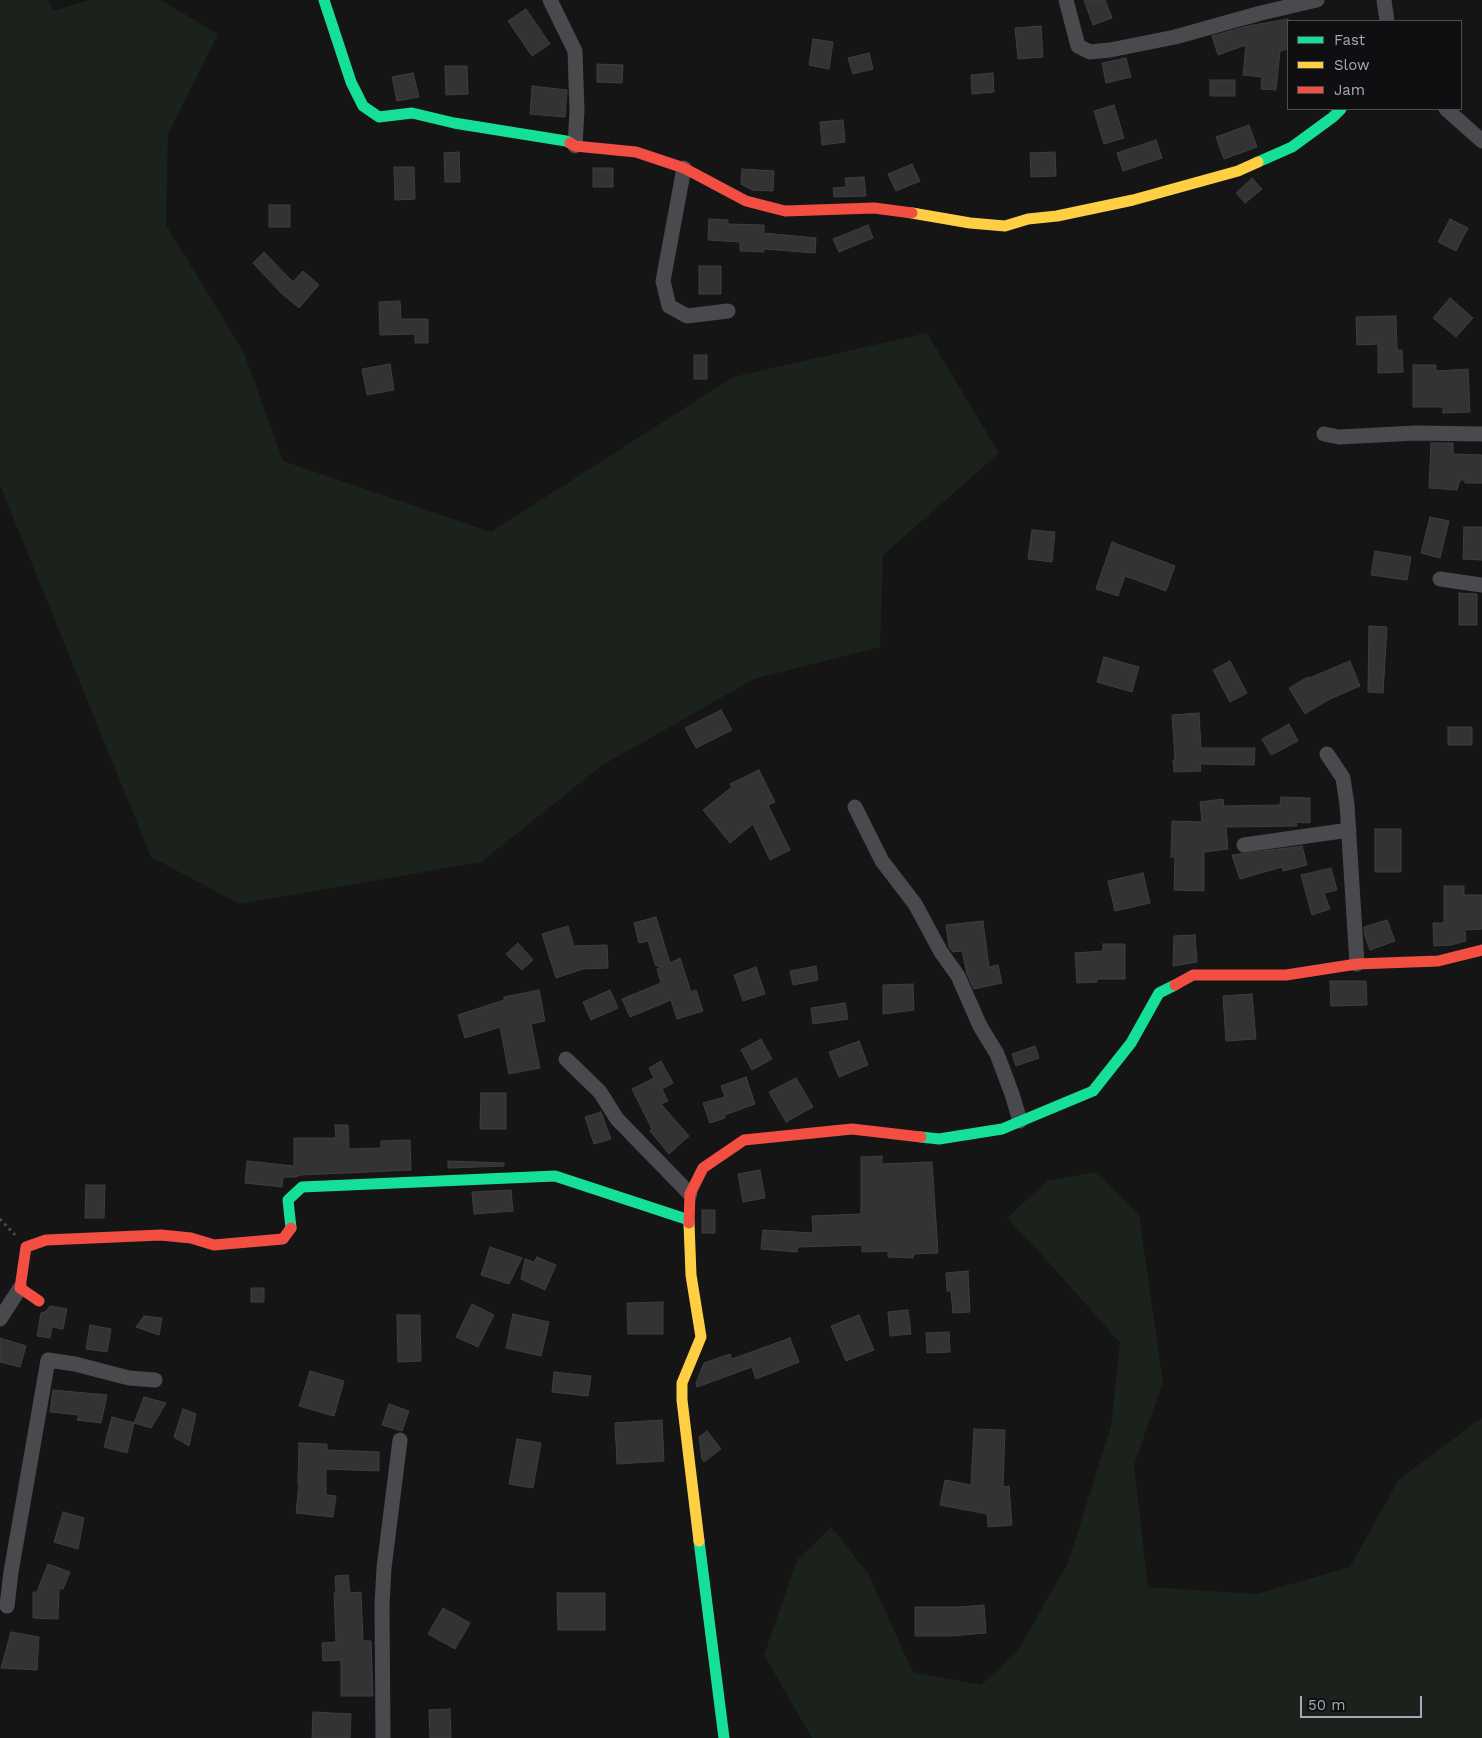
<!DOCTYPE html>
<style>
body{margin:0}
#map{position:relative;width:1482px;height:1738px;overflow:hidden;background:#151515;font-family:"Work Sans",sans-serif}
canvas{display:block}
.legend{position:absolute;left:1287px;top:20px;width:175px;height:90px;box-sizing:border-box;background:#0f0f11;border:1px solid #4b4d53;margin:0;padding:6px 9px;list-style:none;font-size:15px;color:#a5aab7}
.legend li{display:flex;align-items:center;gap:10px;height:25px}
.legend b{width:25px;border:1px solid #4b4d53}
.scale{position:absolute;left:1300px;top:1696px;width:122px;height:22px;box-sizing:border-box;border:2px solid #a5aab7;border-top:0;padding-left:6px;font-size:15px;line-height:18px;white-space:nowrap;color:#a5aab7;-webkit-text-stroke:4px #0f0f11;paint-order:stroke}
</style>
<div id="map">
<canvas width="1482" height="1738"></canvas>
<ul class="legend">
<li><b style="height:6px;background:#16e098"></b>Fast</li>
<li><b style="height:6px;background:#ffcf43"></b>Slow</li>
<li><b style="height:6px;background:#f24e42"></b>Jam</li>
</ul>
<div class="scale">50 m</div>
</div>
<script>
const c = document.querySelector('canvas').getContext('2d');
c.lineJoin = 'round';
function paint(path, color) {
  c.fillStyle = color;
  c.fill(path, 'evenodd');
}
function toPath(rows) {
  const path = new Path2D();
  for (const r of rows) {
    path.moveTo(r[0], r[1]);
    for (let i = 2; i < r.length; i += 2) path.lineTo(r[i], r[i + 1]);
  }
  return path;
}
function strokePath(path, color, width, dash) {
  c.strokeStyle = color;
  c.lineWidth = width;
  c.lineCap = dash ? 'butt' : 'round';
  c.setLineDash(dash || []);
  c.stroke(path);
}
const green = toPath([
 [0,0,49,0,53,11,89,0,161,0,218,34,168,134,166,225,244,353,283,461,491,532,733,377,927,333,999,453,883,555,880,647,754,679,601,766,481,862,240,904,151,857,0,485],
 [1095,1172,1139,1215,1163,1382,1134,1465,1148,1587,1257,1594,1350,1567,1399,1479,1482,1418,1482,1738,812,1738,764,1655,797,1560,831,1527,868,1573,913,1672,981,1685,1017,1652,1068,1563,1111,1426,1120,1343,1053,1267,1007,1218,1047,1181]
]);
const building = toPath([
 [1084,0,1105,0,1112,18,1093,25,1084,0],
 [526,9,550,44,532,56,508,21,526,9],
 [1288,19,1288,49,1280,51,1276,90,1261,89,1262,77,1243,75,1246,45,1218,55,1212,36,1248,26,1288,19],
 [1041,26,1043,57,1018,59,1015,28,1041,26],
 [813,39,833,42,829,69,809,65,813,39],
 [869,53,873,69,853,74,848,58,869,53],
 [1126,58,1131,77,1106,83,1102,63,1126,58],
 [597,64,623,65,622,83,597,82,597,64],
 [445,66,467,66,468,94,446,95,445,66],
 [413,73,419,97,397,101,392,77,413,73],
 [993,73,994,92,972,94,971,75,993,73],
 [1210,80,1235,80,1235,96,1210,96,1210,80],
 [532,86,567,90,565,117,530,114,532,86],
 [1114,105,1124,138,1104,144,1094,111,1114,105],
 [843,120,845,142,822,145,820,122,843,120],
 [1249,125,1257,147,1224,159,1216,137,1249,125],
 [1156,140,1162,158,1123,171,1117,153,1156,140],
 [459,152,460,182,445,182,444,153,459,152],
 [1055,152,1056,176,1031,177,1030,153,1055,152],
 [912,164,920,181,896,191,888,174,912,164],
 [394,167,414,167,415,199,395,200,394,167],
 [593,168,613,168,613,187,593,187,593,168],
 [742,169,774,171,773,191,752,190,741,184,742,169],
 [864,177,866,196,834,197,833,188,846,187,845,178,864,177],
 [1252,178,1262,189,1245,203,1236,193,1252,178],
 [269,205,290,205,290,227,269,227,269,205],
 [709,219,728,220,728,224,764,225,764,233,816,238,815,253,764,249,764,252,740,251,740,242,708,240,709,219],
 [1450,219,1468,228,1456,251,1438,242,1450,219],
 [868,225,873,238,839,252,833,239,868,225],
 [264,252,293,282,303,271,319,285,299,308,282,294,253,263,264,252],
 [699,266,721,266,721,294,699,294,699,266],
 [1450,298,1473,318,1456,337,1433,318,1450,298],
 [400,301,401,319,428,319,428,343,415,343,415,334,380,335,379,302,400,301],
 [1396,316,1397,350,1402,350,1403,372,1378,373,1378,344,1357,345,1356,317,1396,316],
 [694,355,707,355,707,379,694,379,694,355],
 [390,364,394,390,367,395,362,369,390,364],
 [1413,365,1436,365,1436,371,1468,369,1470,412,1443,413,1443,407,1413,407,1413,365],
 [1431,443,1453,443,1453,454,1482,455,1482,483,1465,483,1465,480,1460,480,1457,490,1429,488,1431,443],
 [1430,517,1449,521,1440,558,1421,553,1430,517],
 [1464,527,1482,527,1482,560,1463,559,1464,527],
 [1032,530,1055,532,1052,562,1028,559,1032,530],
 [1112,542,1175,566,1166,591,1125,576,1118,596,1096,589,1112,542],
 [1375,551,1411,557,1407,580,1371,575,1375,551],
 [1459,593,1477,594,1477,625,1459,625,1459,593],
 [1369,626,1387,627,1383,693,1368,692,1369,626],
 [1104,657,1139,667,1132,692,1097,682,1104,657],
 [1230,661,1247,693,1230,702,1213,670,1230,661],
 [1350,661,1360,686,1328,700,1305,714,1289,688,1308,677,1309,678,1350,661],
 [721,710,732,730,696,748,685,728,721,710],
 [1199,713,1201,748,1255,748,1254,765,1200,764,1201,771,1174,772,1173,760,1175,760,1172,715,1199,713],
 [1289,724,1298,741,1271,755,1262,739,1289,724],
 [1448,727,1472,727,1472,745,1448,745,1448,727],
 [759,770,775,802,768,805,790,850,770,860,753,824,730,843,703,810,732,787,730,784,759,770],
 [1281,797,1310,798,1310,823,1296,822,1297,826,1226,827,1228,849,1204,852,1204,891,1174,890,1175,857,1171,857,1172,821,1202,822,1200,802,1223,799,1224,806,1280,805,1281,797],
 [1375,829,1401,829,1401,872,1375,872,1375,829],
 [1302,846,1307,865,1283,871,1282,867,1240,879,1232,855,1302,846],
 [1331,868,1337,890,1324,893,1330,909,1312,915,1301,875,1331,868],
 [1143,873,1150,903,1115,911,1108,881,1143,873],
 [1444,886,1464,886,1464,895,1482,895,1482,929,1465,930,1466,941,1451,945,1434,946,1433,923,1444,923,1444,886],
 [656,917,670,963,680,958,691,992,696,990,703,1011,677,1019,671,1000,630,1017,622,999,661,983,657,969,663,966,656,966,648,941,639,943,634,923,656,917],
 [1387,920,1395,941,1370,950,1365,936,1364,927,1387,920],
 [983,921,989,967,998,965,1002,983,974,989,967,974,962,951,953,952,949,947,946,925,983,921],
 [568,926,574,946,607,945,608,968,583,969,556,978,542,934,568,926],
 [1195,935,1197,962,1173,966,1174,936,1195,935],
 [518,943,533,960,522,970,506,954,518,943],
 [1103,944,1125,944,1125,979,1097,979,1097,982,1077,983,1075,953,1103,951,1103,944],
 [816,966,818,980,793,985,790,971,816,966],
 [756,967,765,994,743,1001,734,975,756,967],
 [1330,981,1366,981,1367,1005,1331,1006,1330,981],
 [913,984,914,1010,883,1014,883,985,913,984],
 [539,990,545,1021,531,1024,540,1068,509,1074,500,1027,465,1038,458,1015,504,1000,504,997,539,990],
 [610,990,618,1008,591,1020,583,1002,610,990],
 [1252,994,1256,1039,1226,1041,1223,996,1252,994],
 [845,1003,848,1019,813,1024,811,1008,845,1003],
 [761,1039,772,1059,752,1070,741,1050,761,1039],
 [859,1041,868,1065,839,1077,829,1052,859,1041],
 [1035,1046,1039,1058,1016,1066,1012,1054,1035,1046],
 [661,1061,673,1083,662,1089,668,1101,661,1104,689,1136,669,1154,650,1131,652,1129,632,1089,654,1078,649,1068,661,1061],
 [746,1077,755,1104,725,1115,725,1118,710,1123,703,1103,725,1097,721,1086,746,1077],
 [796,1078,813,1107,786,1122,769,1092,796,1078],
 [481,1093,506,1093,506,1129,480,1129,481,1093],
 [601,1112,611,1139,594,1144,585,1117,601,1112],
 [335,1125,348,1125,349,1149,381,1148,381,1141,410,1140,411,1170,301,1175,295,1177,283,1177,282,1187,245,1183,247,1161,294,1166,294,1138,336,1138,335,1125],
 [882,1156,882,1164,932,1162,938,1253,914,1254,913,1258,888,1257,888,1251,862,1252,862,1245,798,1247,797,1252,761,1249,763,1230,813,1233,812,1216,861,1214,861,1157,882,1156],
 [448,1161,504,1163,504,1166,448,1168,448,1161],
 [760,1170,765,1198,743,1202,738,1174,760,1170],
 [86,1185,105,1185,104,1218,85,1218,86,1185],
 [511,1190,513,1211,474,1214,472,1192,511,1190],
 [702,1210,715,1210,715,1233,702,1233,702,1210],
 [490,1247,522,1258,509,1284,481,1275,490,1247],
 [537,1257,556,1265,545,1290,521,1279,525,1259,534,1262,537,1257],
 [968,1271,970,1312,953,1313,951,1291,947,1291,946,1273,968,1271],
 [251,1288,264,1288,264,1302,251,1302,251,1288],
 [663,1302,663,1334,628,1334,627,1303,663,1302],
 [472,1304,494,1315,478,1347,456,1337,472,1304],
 [50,1306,67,1309,63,1329,52,1327,50,1338,37,1336,41,1313,45,1312,50,1306],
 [908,1310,911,1334,890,1336,888,1312,908,1310],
 [513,1314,549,1322,541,1356,506,1348,513,1314],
 [397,1315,420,1315,421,1361,398,1362,397,1315],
 [859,1315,874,1350,846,1361,831,1326,859,1315],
 [144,1316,162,1318,159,1335,136,1327,144,1316],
 [90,1325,111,1329,107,1352,86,1349,90,1325],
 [949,1332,950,1352,927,1353,926,1333,949,1332],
 [0,1338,26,1346,20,1367,0,1362,0,1338],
 [790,1338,799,1362,756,1379,752,1367,697,1387,696,1383,704,1363,730,1354,732,1359,790,1338],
 [310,1371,344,1381,334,1416,299,1406,310,1371],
 [554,1372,591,1376,588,1396,552,1392,554,1372],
 [53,1390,107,1395,101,1423,77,1420,79,1415,50,1412,53,1390],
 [144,1397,166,1403,151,1428,134,1423,144,1397],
 [389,1404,409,1411,402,1431,382,1425,389,1404],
 [183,1409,196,1414,189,1446,174,1437,183,1409],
 [112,1417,134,1423,127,1453,104,1447,112,1417],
 [662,1420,664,1461,617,1464,615,1423,662,1420],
 [974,1429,1005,1430,1003,1487,1009,1486,1012,1525,988,1527,987,1514,940,1505,945,1480,971,1485,974,1429],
 [707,1431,721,1449,704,1462,702,1459,699,1437,707,1431],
 [517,1439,541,1443,533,1488,509,1484,517,1439],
 [299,1443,327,1444,327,1450,379,1452,379,1471,326,1469,326,1495,336,1496,333,1517,296,1513,299,1484,298,1484,299,1443],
 [63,1512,84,1518,78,1549,54,1542,63,1512],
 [48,1564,70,1572,63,1589,59,1589,58,1619,33,1618,33,1592,37,1592,48,1564],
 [348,1575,350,1593,361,1592,363,1641,371,1641,373,1696,341,1696,341,1660,323,1661,322,1643,336,1642,334,1593,336,1593,335,1576,348,1575],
 [557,1593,605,1593,605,1630,558,1630,557,1593],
 [984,1605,986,1633,951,1636,915,1636,915,1607,958,1607,984,1605],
 [443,1608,470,1623,455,1649,428,1634,443,1608],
 [11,1632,39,1637,37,1670,1,1668,11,1632],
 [450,1709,451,1738,430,1738,429,1710,450,1709],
 [313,1712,351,1714,350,1738,312,1738,313,1712]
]);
const path = toPath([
 [0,1219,15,1235]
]);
const street = toPath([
 [550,0,575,51,577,111,575,146],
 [1066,0,1078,46,1090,52,1110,50,1175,37,1261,13,1317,0],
 [1384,0,1387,21],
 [1446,109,1482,141],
 [684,168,663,281,669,306,687,316,728,311],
 [1324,434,1339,437,1416,433,1482,434],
 [1440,579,1482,585],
 [1327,754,1343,778,1347,805,1357,964],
 [855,807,882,861,915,904,941,952,958,976,980,1026,997,1054,1012,1094,1020,1121],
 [1244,845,1349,830],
 [566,1059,600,1092,617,1119,690,1194],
 [0,1319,20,1288],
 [7,1606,11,1572,48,1360,75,1364,129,1378,155,1380],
 [383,1738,382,1605,384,1568,400,1440]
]);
const fast = toPath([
 [324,0,351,82,363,106,379,117,412,113,454,123,566,141,570,143],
 [1258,162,1292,147,1333,117,1341,109],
 [921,1137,939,1139,1002,1129,1093,1091,1131,1043,1159,993,1175,985],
 [291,1228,288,1200,302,1187,555,1176,689,1220],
 [699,1541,724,1738]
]);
const slow = toPath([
 [912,213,970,223,1005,226,1028,219,1057,216,1133,200,1238,171,1258,162],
 [689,1223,691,1275,701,1337,682,1383,682,1400,699,1541]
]);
const jam = toPath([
 [570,143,575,146,636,152,684,168,746,201,785,211,874,208,912,213],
 [1175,985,1193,975,1286,975,1357,964,1438,961,1482,950],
 [689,1223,690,1194,703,1168,744,1140,852,1129,921,1137],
 [39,1301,20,1288,26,1247,46,1240,161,1235,191,1238,214,1245,283,1239,291,1228]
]);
paint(green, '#1b221c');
paint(building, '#333334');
strokePath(building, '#3d3e41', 1);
strokePath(path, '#4b4c50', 3, [2.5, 4]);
strokePath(street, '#494a4e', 15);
strokePath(fast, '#16e098', 11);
strokePath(slow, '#ffcf43', 11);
strokePath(jam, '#f24e42', 11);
</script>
